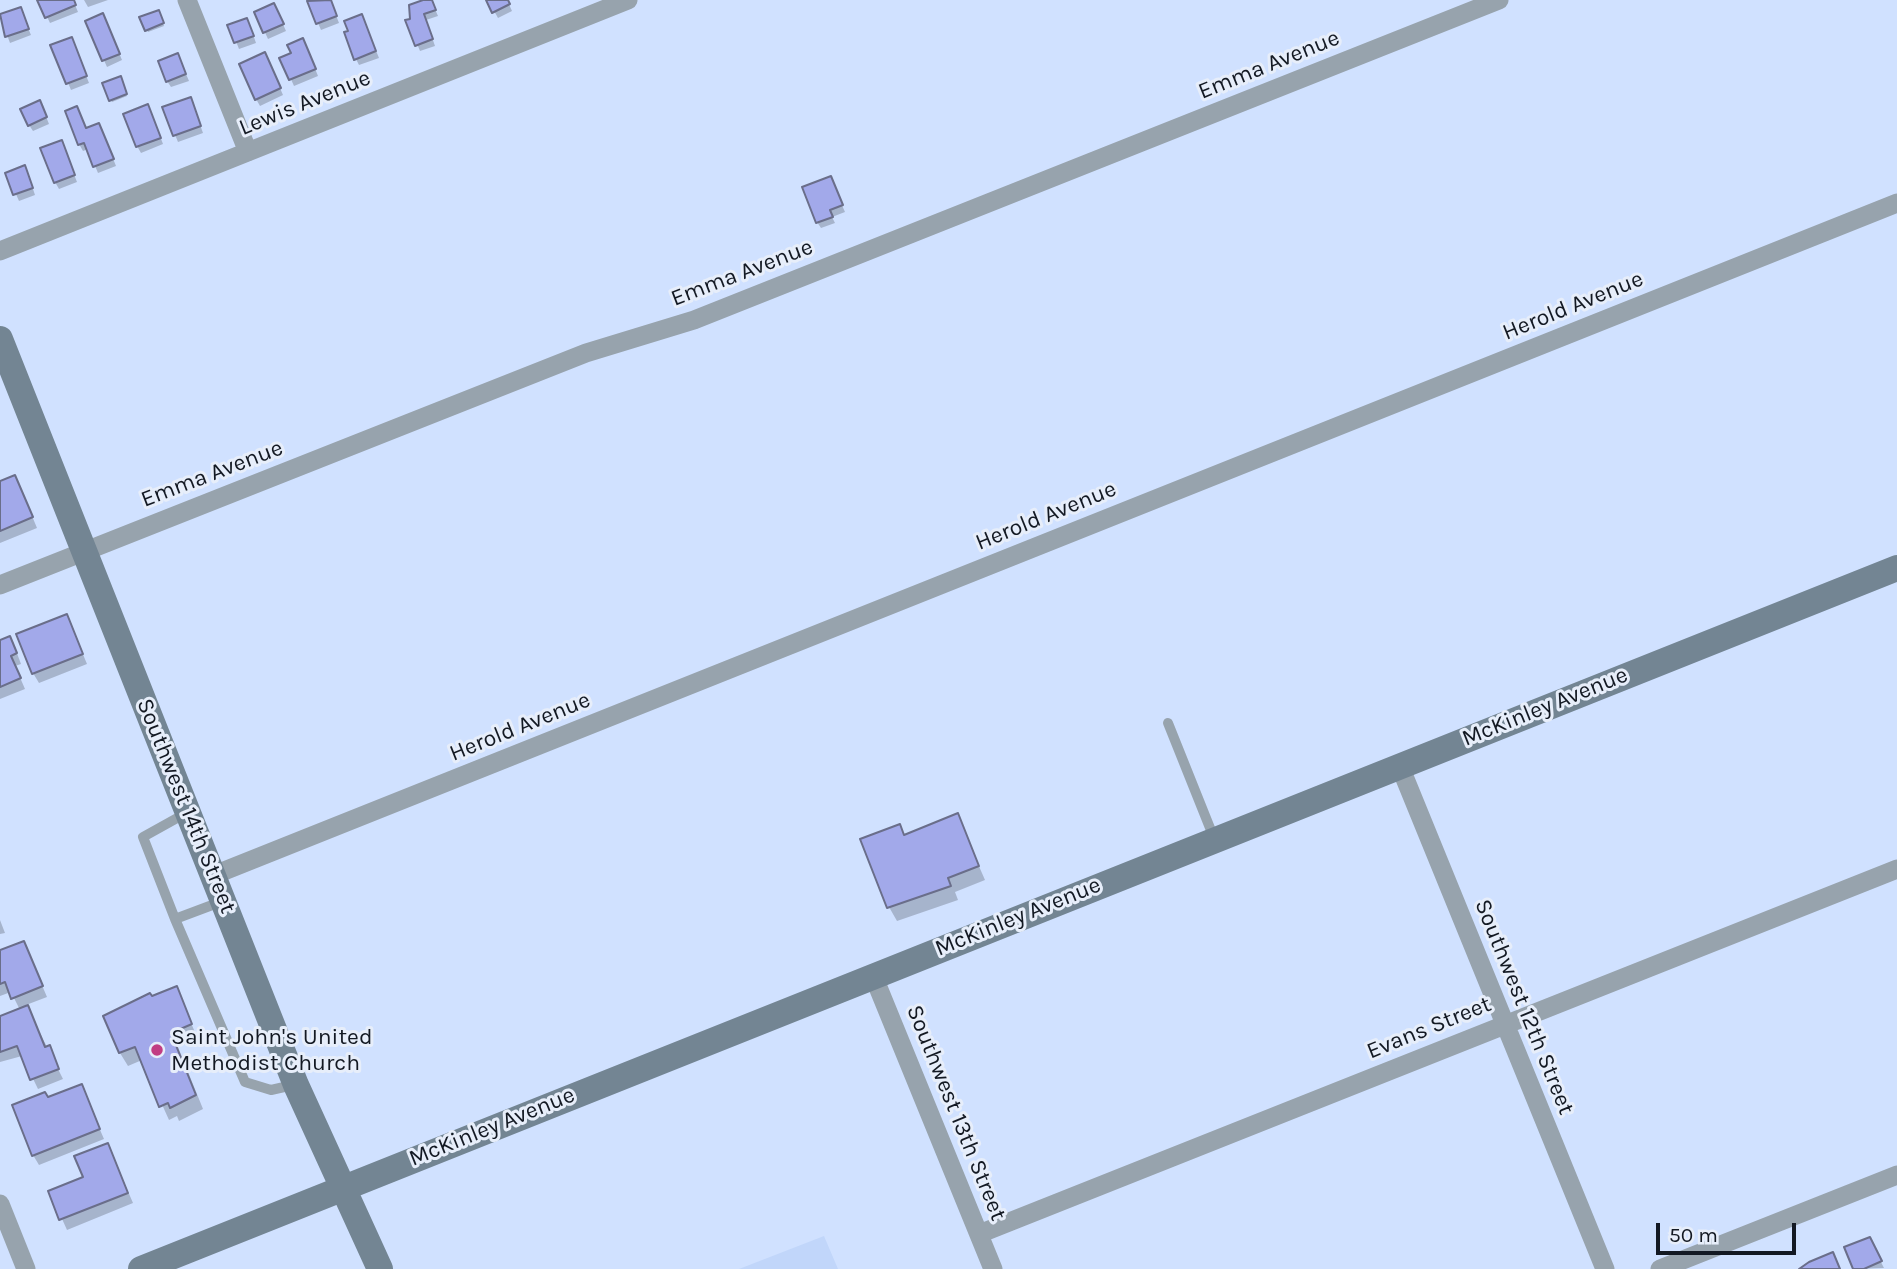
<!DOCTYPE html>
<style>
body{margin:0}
#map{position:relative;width:1897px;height:1269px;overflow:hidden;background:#d0e1ff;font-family:Karla,sans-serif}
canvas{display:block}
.scale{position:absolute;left:1656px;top:1223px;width:140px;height:32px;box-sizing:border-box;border:4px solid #131923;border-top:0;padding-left:9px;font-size:21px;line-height:24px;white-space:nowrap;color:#131923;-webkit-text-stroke:5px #e7eefa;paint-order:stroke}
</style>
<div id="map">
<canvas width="1897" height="1269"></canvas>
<div class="scale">50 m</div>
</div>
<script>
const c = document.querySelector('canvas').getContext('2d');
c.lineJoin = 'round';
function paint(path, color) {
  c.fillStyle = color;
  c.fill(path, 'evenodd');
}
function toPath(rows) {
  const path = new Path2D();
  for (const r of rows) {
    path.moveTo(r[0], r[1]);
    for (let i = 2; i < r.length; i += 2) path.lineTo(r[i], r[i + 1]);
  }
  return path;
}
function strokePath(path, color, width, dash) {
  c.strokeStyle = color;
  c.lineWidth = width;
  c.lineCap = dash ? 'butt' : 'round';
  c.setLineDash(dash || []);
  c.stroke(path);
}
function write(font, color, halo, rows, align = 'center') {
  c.font = font + ' Karla,sans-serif';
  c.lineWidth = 6;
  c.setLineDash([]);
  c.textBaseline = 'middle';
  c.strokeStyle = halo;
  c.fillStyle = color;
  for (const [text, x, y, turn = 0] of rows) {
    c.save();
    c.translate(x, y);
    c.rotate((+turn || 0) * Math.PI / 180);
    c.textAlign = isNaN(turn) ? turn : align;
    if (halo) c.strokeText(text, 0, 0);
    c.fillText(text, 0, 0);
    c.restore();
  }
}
const built = toPath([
 [824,1236,838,1269,739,1269]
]);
const shadow = toPath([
 [39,0,73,0,78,12,50,23],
 [84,0,108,0,88,7],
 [314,0,330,0,339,23,321,30,309,2],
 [428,0,431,0,438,16,426,20,435,46,420,51,408,22],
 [488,0,507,0,512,11,498,18],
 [20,9,31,35,10,43,0,16],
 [277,11,286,31,268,39,256,13],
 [159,14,164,26,148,32,142,18],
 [87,22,106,22,122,60,107,67],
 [365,23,379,58,359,65,356,59],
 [230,26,250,26,256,43,239,49],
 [74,45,89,83,71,90,53,46],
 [306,46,318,76,294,86,282,59],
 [178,55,189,81,171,87,167,81],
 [268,61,283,95,260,106,256,99],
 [121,80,127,96,112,102,111,100],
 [193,105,203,133,178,142,164,108],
 [43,109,49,124,33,131,29,125],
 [151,113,163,144,141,153,137,146],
 [86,130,102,131,116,166,98,173,88,149,83,151,79,144],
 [64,149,77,182,59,189,55,182],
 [7,174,28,174,35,195,19,201],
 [833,185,845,212,832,217,835,223,821,228,817,222],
 [0,483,20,487,37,528,0,543],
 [67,616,87,664,39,683,33,673],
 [0,642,15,648,21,664,15,666,25,689,0,699],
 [957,816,985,880,955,892,958,900,897,921,889,907,899,826,905,836],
 [0,920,5,933,0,934],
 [24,943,47,997,26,1005,63,1079,38,1089,22,1056,0,1062,0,1018,20,1010,11,992,0,996,0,952],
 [176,989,198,1039,178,1047,203,1109,179,1121,177,1116,169,1120,142,1060,128,1066,120,1053,151,998],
 [81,1086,104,1139,39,1165,33,1155,48,1099],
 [108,1145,133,1203,67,1230,50,1192,85,1178],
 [1869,1239,1884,1268,1855,1269]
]);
const building = toPath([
 [37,0,74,0,76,5,45,18,37,0],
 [331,0,337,16,316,24,307,1,331,0],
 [423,0,432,0,436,10,424,14,433,39,415,46,405,20,410,19,409,5,423,0],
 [486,0,508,0,510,4,492,13,486,0],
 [274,3,284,24,263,33,254,12,274,3],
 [21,7,29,29,5,37,0,14,21,7],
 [159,10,164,23,145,31,139,17,159,10],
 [103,13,120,54,102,61,85,21,103,13],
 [362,14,376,51,354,60,344,32,348,31,344,21,362,14],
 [247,18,254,36,234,43,227,25,247,18],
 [72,37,87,76,66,84,50,45,72,37],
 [303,38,316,69,289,80,279,58,291,53,287,45,303,38],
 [265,52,281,88,255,100,239,64,265,52],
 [178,53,186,74,166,82,158,61,178,53],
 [121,76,127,94,109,101,102,83,121,76],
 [191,97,201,126,173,136,162,107,191,97],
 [40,100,47,117,28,126,20,109,40,100],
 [148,104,161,138,136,147,123,114,148,104],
 [77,106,86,128,99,123,114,159,93,167,84,143,78,145,65,111,77,106],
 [62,140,75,175,54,183,40,148,62,140],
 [25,165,33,188,13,195,5,173,25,165],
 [831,176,843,205,830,210,833,217,816,223,802,187,831,176],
 [15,475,33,517,0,531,0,481,15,475],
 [67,614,83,654,32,674,16,634,67,614],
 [10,636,17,653,11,656,21,678,0,687,0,640,10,636],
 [958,813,979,866,948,878,951,886,887,908,860,839,900,824,904,835,958,813],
 [24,941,43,986,11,999,5,982,0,984,0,950,24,941],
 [177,986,192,1024,171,1033,196,1095,170,1108,168,1103,159,1107,135,1047,119,1053,103,1016,150,993,152,996,177,986],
 [28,1005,45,1047,50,1045,59,1069,30,1080,17,1046,0,1052,0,1016,28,1005],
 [82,1084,100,1129,32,1156,12,1105,45,1092,48,1097,82,1084],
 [108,1143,128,1193,59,1220,48,1191,83,1177,74,1156,108,1143],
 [1870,1237,1882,1261,1864,1269,1853,1269,1844,1247,1870,1237],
 [1833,1252,1840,1269,1799,1269,1809,1262,1833,1252]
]);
const lane = toPath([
 [1168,723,1214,838],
 [188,812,143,837,175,919,245,1082,271,1090,293,1085],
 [175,919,223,901]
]);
const street = toPath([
 [187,0,248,152],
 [0,251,628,0],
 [0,585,586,353,694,320,1499,0],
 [1399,764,1605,1269],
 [214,875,1897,203],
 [873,975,993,1269],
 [0,1204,26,1269],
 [979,1234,1897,869],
 [1660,1269,1897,1175]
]);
const secondary = toPath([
 [0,339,296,1085,380,1269],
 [141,1269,1897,568]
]);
const markers = [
 [157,1050,7,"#c13d83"]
];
const streetNames = [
 ["Emma Avenue",1269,65,-22],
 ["Lewis Avenue",305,103,-22],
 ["Emma Avenue",742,273,-21],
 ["Herold Avenue",1573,306,-22],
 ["Emma Avenue",212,474,-21],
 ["Herold Avenue",1046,516,-22],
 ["McKinley Avenue",1545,707,-22],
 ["Herold Avenue",520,727,-22],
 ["Southwest 14th Street",186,806,68],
 ["McKinley Avenue",1018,917,-22],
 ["Southwest 12th Street",1524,1007,68],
 ["Evans Street",1429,1028,-22],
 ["Southwest 13th Street",956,1113,68],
 ["McKinley Avenue",492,1127,-22]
];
const poiNames = [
 ["Saint John's United",171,1037],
 ["Methodist Church",171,1063]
];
paint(built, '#c1d6fa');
paint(shadow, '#0003');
paint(building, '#a2a9ea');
strokePath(building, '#6a6e8a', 2);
strokePath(lane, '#97a3ad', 10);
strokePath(street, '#97a3ad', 19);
strokePath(secondary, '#738593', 26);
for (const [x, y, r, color] of markers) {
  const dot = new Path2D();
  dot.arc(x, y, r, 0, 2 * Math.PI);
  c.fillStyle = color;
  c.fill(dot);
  strokePath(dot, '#e7eefa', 2.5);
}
write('23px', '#131923', '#e7eefa', streetNames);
write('23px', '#131923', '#e7eefa', poiNames, 'left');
</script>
